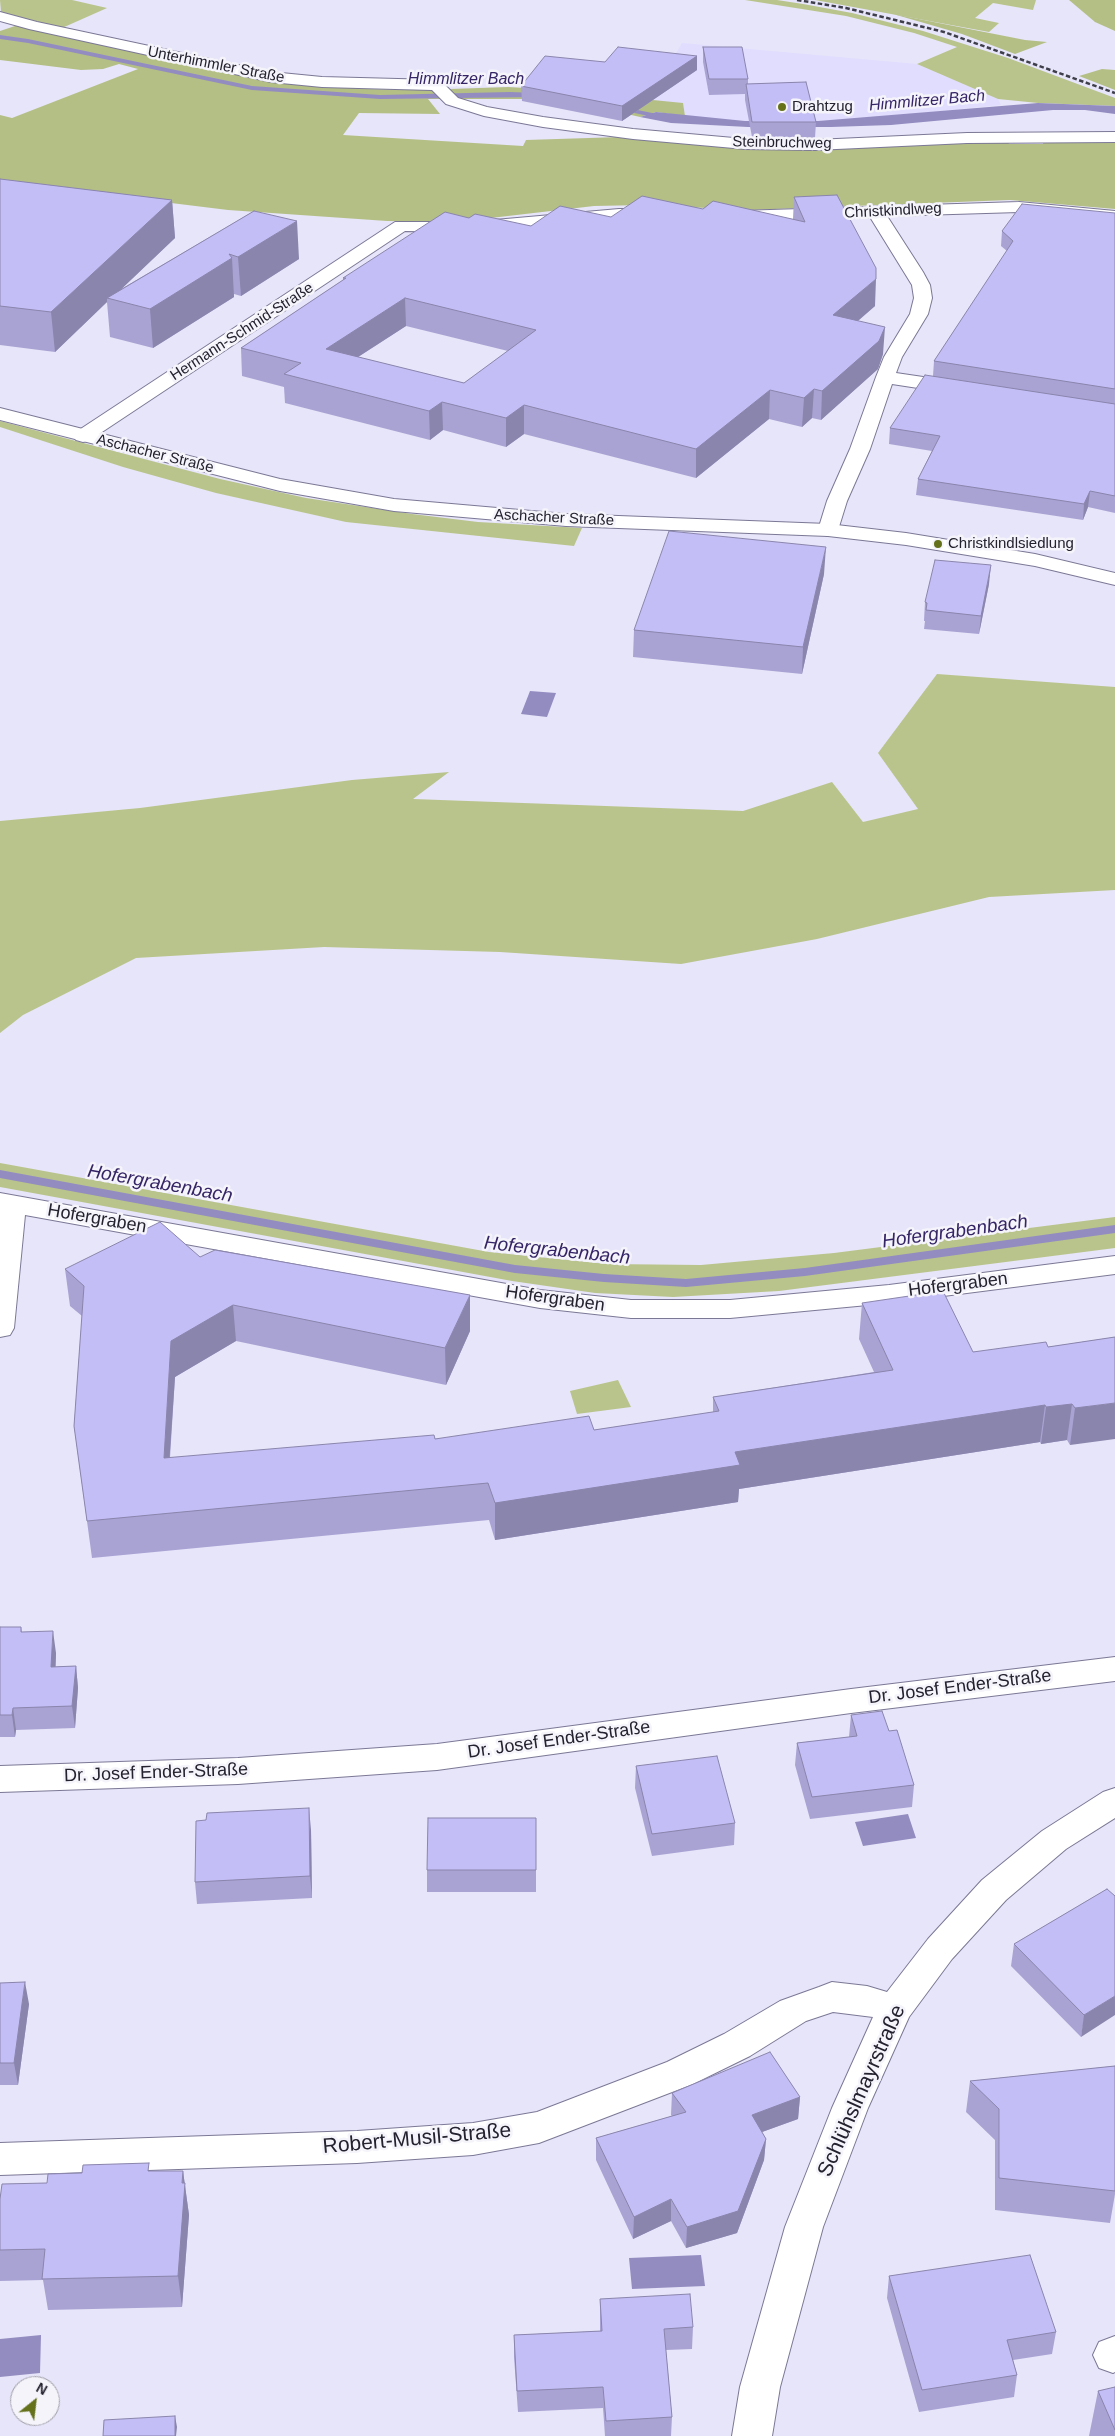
<!DOCTYPE html>
<meta charset="utf-8">
<style>
body{margin:0}
#map{position:relative;width:1115px;height:2436px;overflow:hidden;background:#e7e5f9;font-family:Arial,sans-serif}
canvas{display:block}
.north{position:absolute;left:10px;top:2376px;width:50px;height:50px;box-sizing:border-box;background:#f5f4fb;border:1px solid #a1a0a9;border-radius:50%;rotate:29deg;font-size:14px;font-weight:700;line-height:20px;text-align:center;color:#23222e}
.north::after{content:'';display:block;margin:auto;width:18px;height:22px;background:#65711b;clip-path:polygon(50% 0,100% 100%,50% 72%,0 100%)}
</style>
<div id="map">
<canvas width="1115" height="2436"></canvas>
<div class="north">N</div>
</div>
<script>
const c = document.querySelector('canvas').getContext('2d');
c.lineJoin = 'round';
function paint(path, color) {
  c.fillStyle = color;
  c.fill(path, 'evenodd');
}
function toPath(rows) {
  const path = new Path2D();
  for (const r of rows) {
    path.moveTo(r[0], r[1]);
    for (let i = 2; i < r.length; i += 2) path.lineTo(r[i], r[i + 1]);
  }
  return path;
}
function strokePath(path, color, width, dash) {
  c.strokeStyle = color;
  c.lineWidth = width;
  c.lineCap = dash ? 'butt' : 'round';
  c.setLineDash(dash || []);
  c.stroke(path);
}
function write(font, color, halo, rows, align = 'center') {
  c.font = font + ' Arial,sans-serif';
  c.lineWidth = 5;
  c.setLineDash([]);
  c.textBaseline = 'middle';
  c.strokeStyle = halo;
  c.fillStyle = color;
  for (const [text, x, y, turn = 0] of rows) {
    c.save();
    c.translate(x, y);
    c.rotate((+turn || 0) * Math.PI / 180);
    c.textAlign = isNaN(turn) ? turn : align;
    if (halo) c.strokeText(text, 0, 0);
    c.fillText(text, 0, 0);
    c.restore();
  }
}
const built = toPath([
 [682,43,917,64,998,99,1001,105,861,119,818,121,745,121,685,116,683,103,649,101]
]);
const green = toPath([
 [0,0,72,0,107,8,62,28,1,12],
 [745,0,777,0,803,4,852,13,923,31,1008,58,1115,98,1115,106,1038,103,998,99,917,64,957,47,914,33,846,16],
 [815,0,1036,0,1033,10,993,3,975,18,999,23,989,32],
 [0,421,220,479,306,498,412,514,478,522,582,528,574,546,346,522,216,493,123,467,0,427],
 [937,674,1115,687,1115,890,989,897,817,939,681,964,500,952,324,947,136,958,23,1015,0,1033,0,821,140,808,352,780,449,772,413,799,743,811,832,782,863,822,918,809,878,753],
 [0,1163,489,1252,607,1264,701,1265,834,1253,1115,1217,1115,1248,779,1291,673,1297,595,1293,512,1281,0,1187],
 [618,1380,631,1407,577,1414,570,1391]
]);
const forest = toPath([
 [1069,0,1115,0,1115,31,1095,22],
 [893,14,1025,40,1047,42,1015,54,962,34],
 [18,25,161,58,267,80,366,89,420,90,508,87,542,89,683,103,685,116,656,112,640,117,588,105,539,99,428,99,440,114,359,113,343,135,523,146,526,140,620,137,896,144,1008,142,1009,144,1043,144,1043,140,1115,141,1115,209,1010,200,748,210,644,205,594,206,456,222,387,221,228,210,0,182,0,115,12,118,138,69,119,64,103,69,81,70,0,60,0,31],
 [1102,69,1115,70,1115,90,1079,76]
]);
const water = toPath([
 [1038,103,1115,106,1115,114,1085,110,1053,110,891,125,831,127,748,127,671,123,640,117,656,112,745,121,818,121],
 [530,691,556,693,547,717,521,714],
 [908,1814,916,1838,863,1846,855,1822],
 [701,2255,705,2286,632,2289,629,2258],
 [41,2335,40,2373,0,2377,0,2339]
]);
const stream = toPath([
 [0,35,28,39,252,86,380,95,510,92,537,93,541,95,537,97,380,99,252,90,28,43,0,39,0,35],
 [618,106,662,115,666,117,662,119,621,110,618,110,618,106],
 [0,1170,515,1265,604,1274,686,1279,805,1268,1115,1225,1115,1233,805,1276,686,1287,604,1282,515,1273,0,1178,0,1170]
]);
const street = toPath([
 [0,12,37,22,271,72,322,77,436,80,442,82,458,98,487,107,543,117,633,129,745,139,815,140,967,133,1115,132,1115,142,967,143,815,150,745,149,633,139,543,127,484,116,446,104,432,90,322,87,271,82,29,29,0,21,0,12],
 [1019,202,1115,211,1115,221,1019,212,887,216,923,272,930,285,932,298,928,314,902,357,896,373,957,382,964,384,966,388,964,392,957,394,892,384,870,449,847,501,838,530,835,534,828,536,821,534,818,530,827,501,850,449,876,377,884,357,910,314,914,298,912,285,870,217,739,221,733,220,730,216,733,212,739,211,1019,202],
 [619,209,651,209,657,210,660,214,657,218,651,219,619,219,472,232,405,231,90,440,83,442,76,440,73,436,76,432,395,222,472,222,619,209],
 [0,1193,540,1290,631,1300,730,1300,889,1285,1115,1256,1115,1274,889,1303,730,1318,631,1318,540,1308,25,1215,14,1328,10,1335,0,1337,0,1193],
 [1115,1657,1115,1681,851,1713,437,1770,238,1784,0,1792,0,1766,238,1758,437,1744,851,1689,1115,1657],
 [1115,1788,1115,1818,1066,1849,1006,1900,952,1959,909,2017,868,2108,823,2227,780,2387,772,2436,732,2436,740,2387,785,2227,832,2108,873,2017,833,2012,806,2021,750,2056,693,2084,539,2143,473,2155,357,2163,0,2175,0,2143,357,2131,473,2123,537,2112,667,2062,724,2034,780,2001,819,1987,832,1982,867,1986,887,1992,928,1939,982,1880,1042,1831,1103,1792,1115,1788],
 [1115,2336,1115,2372,1113,2373,1099,2368,1093,2355,1099,2342,1115,2336]
]);
const secondary = toPath([
 [0,408,280,479,394,499,566,514,828,524,906,533,1035,554,1115,573,1115,585,1035,566,906,545,828,536,566,526,394,511,280,491,0,420,0,408]
]);
const rail = toPath([
 [797,0,846,8,944,32,1115,93]
]);
const wall = toPath([
 [703,47,748,79,748,84,816,122,815,138,752,137,745,100,745,94,709,95,703,62],
 [697,56,697,70,622,121,522,101,521,86,605,62],
 [0,179,172,200,175,238,121,289,254,211,299,259,241,296,234,294,234,297,153,348,110,337,107,302,55,352,0,345],
 [794,197,875,306,858,321,883,354,878,369,821,420,812,418,802,427,769,419,696,478,524,434,506,447,443,430,430,440,285,403,284,387,242,376,241,348,343,280,343,278,469,218,531,226,611,217,703,209,793,219],
 [406,326,508,351,464,383,358,357],
 [1115,213,1115,513,1088,507,1083,520,916,495,918,479,932,451,889,444,890,428,933,376,934,361,1007,251,1001,246,1002,231],
 [824,574,802,674,633,657,634,630],
 [989,584,979,634,924,629,925,621,924,621,925,602],
 [200,1257,470,1331,446,1385,236,1341,175,1377,170,1458,435,1439,594,1430,713,1412,713,1397,874,1372,859,1339,862,1303,973,1352,1048,1347,1115,1337,1070,1445,1067,1440,1041,1444,1040,1442,739,1489,738,1502,495,1540,489,1520,92,1558,74,1426,82,1316,70,1306,65,1269],
 [0,1627,21,1627,22,1632,56,1653,55,1667,76,1666,78,1688,75,1728,16,1730,15,1737,0,1737],
 [851,1715,889,1731,914,1785,912,1807,810,1819,795,1765,797,1743,849,1737],
 [636,1766,735,1823,734,1845,652,1856,635,1788],
 [536,1818,536,1892,427,1892,427,1870],
 [311,1830,312,1898,197,1904,195,1882],
 [1107,1889,1081,2037,1011,1966,1014,1944],
 [0,1983,29,2004,18,2085,0,2085],
 [1115,2066,1115,2194,1110,2223,995,2210,995,2140,966,2112,970,2081],
 [672,2093,800,2097,798,2119,762,2132,766,2139,764,2160,737,2233,686,2248,671,2221,633,2239,596,2160,596,2138,672,2116,671,2115],
 [150,2171,183,2171,189,2215,182,2307,48,2310,43,2280,0,2281,0,2199,47,2183],
 [889,2276,1056,2332,1052,2354,1013,2360,1017,2375,1014,2397,919,2412,887,2298],
 [600,2299,693,2327,692,2349,666,2350,672,2417,671,2436,605,2436,603,2408,518,2412,514,2357,514,2335,600,2331],
 [1115,2387,1115,2436,1089,2436,1098,2391]
]);
const shadedWall = toPath([
 [697,56,697,70,622,121,622,106],
 [172,200,175,238,111,299,107,298,107,302,55,352,51,312],
 [297,221,299,259,241,296,238,257],
 [232,258,234,297,153,348,150,309],
 [876,279,875,306,832,343,833,315],
 [405,298,406,326,327,377,326,349],
 [885,327,883,354,878,369,821,420,822,391],
 [814,389,812,418,802,427,804,398],
 [770,390,769,419,696,478,696,449],
 [442,402,443,430,430,440,429,411],
 [524,405,524,434,506,447,506,418],
 [1090,491,1088,507,1083,520,1084,504],
 [826,547,824,574,802,674,803,647],
 [991,565,989,584,979,634,981,616],
 [470,1295,470,1331,446,1385,445,1348],
 [233,1305,236,1341,175,1377,167,1495,164,1458,171,1341],
 [1115,1403,1115,1439,1070,1445,1075,1408],
 [1072,1404,1067,1440,1041,1444,1046,1407],
 [1045,1405,1040,1442,739,1489,738,1502,495,1540,495,1503,735,1452],
 [53,1631,56,1653,55,1689,51,1667],
 [76,1666,78,1688,75,1728,72,1706],
 [13,1708,16,1730,15,1737,12,1715],
 [309,1808,311,1830,312,1898,310,1876],
 [25,1982,29,2004,18,2085,14,2063],
 [1115,1996,1115,2015,1081,2037,1084,2015],
 [800,2097,798,2119,751,2136,752,2115],
 [766,2139,764,2160,737,2233,686,2248,687,2227],
 [183,2171,189,2215,182,2307,178,2276],
 [671,2199,671,2221,633,2239,634,2217],
 [175,2416,177,2427,176,2436,175,2436]
]);
const building = toPath([
 [618,47,697,56,622,106,521,86,545,56,605,62,618,47],
 [703,47,742,47,748,79,709,79,703,47],
 [806,82,816,122,752,122,746,84,806,82],
 [0,179,172,200,51,312,0,306,0,179],
 [837,195,876,268,876,279,833,315,885,327,879,341,822,391,814,389,804,398,770,390,696,449,524,405,506,418,442,402,429,411,284,374,301,363,241,348,346,278,343,278,445,212,469,218,475,214,531,226,560,206,611,217,642,196,703,209,713,201,805,222,794,197,837,195],
 [405,298,536,330,464,383,326,349,405,298],
 [1022,204,1115,213,1115,389,934,361,1013,241,1002,231,1022,204],
 [254,211,297,221,238,257,229,254,232,258,150,309,107,298,254,211],
 [925,375,1115,404,1115,496,1090,491,1084,504,918,479,940,436,890,428,925,375],
 [669,531,826,547,803,647,634,630,669,531],
 [935,560,991,565,981,616,926,610,927,603,925,602,935,560],
 [160,1222,200,1257,215,1250,470,1295,445,1348,233,1305,171,1341,164,1458,434,1435,435,1439,589,1416,594,1430,719,1411,713,1397,893,1370,862,1303,943,1291,973,1352,1046,1342,1048,1347,1115,1337,1115,1403,1075,1408,1072,1404,1046,1407,1045,1405,735,1452,740,1465,495,1503,488,1483,87,1521,74,1426,84,1286,65,1269,160,1222],
 [0,1627,21,1627,21,1632,53,1631,51,1667,76,1666,72,1706,13,1708,12,1715,0,1715,0,1627],
 [882,1711,889,1731,897,1730,914,1785,812,1797,797,1743,857,1736,851,1715,882,1711],
 [717,1756,735,1823,652,1834,636,1766,717,1756],
 [309,1808,310,1876,195,1882,196,1821,206,1820,207,1813,309,1808],
 [428,1818,536,1818,536,1870,427,1870,428,1818],
 [1107,1889,1115,1896,1115,1996,1084,2015,1014,1944,1107,1889],
 [25,1982,14,2063,0,2063,0,1983,25,1982],
 [770,2052,800,2097,752,2115,766,2139,738,2211,687,2227,671,2199,634,2217,596,2138,686,2112,672,2093,770,2052],
 [1115,2066,1115,2191,999,2178,999,2109,970,2081,1115,2066],
 [149,2163,148,2171,183,2171,182,2183,185,2183,178,2276,42,2279,45,2249,0,2250,0,2199,2,2184,47,2183,48,2174,82,2173,83,2165,149,2163],
 [1030,2255,1056,2332,1007,2340,1017,2375,922,2390,889,2276,1030,2255],
 [690,2294,693,2327,664,2329,672,2417,606,2421,603,2387,517,2391,514,2335,602,2331,600,2299,690,2294],
 [1115,2387,1115,2430,1098,2391,1115,2387],
 [175,2416,175,2436,103,2436,104,2420,175,2416]
]);
const markers = [
 [782,107,5,"#65711b"],
 [938,544,5,"#65711b"]
];
const farStreetnames = [
 ["Unterhimmler Straße",216,65,11],
 ["Steinbruchweg",782,143,1],
 ["Christkindlweg",893,211,-3],
 ["Hermann-Schmid-Straße",242,332,-33],
 ["Aschacher Straße",155,454,14],
 ["Aschacher Straße",554,518,3]
];
const farPoinames = [
 ["Drahtzug",792,107],
 ["Christkindlsiedlung",948,544]
];
const farWaternames = [
 ["Himmlitzer Bach",466,80],
 ["Himmlitzer Bach",927,101,-5]
];
const streetNames = [
 ["Hofergraben",97,1219,10],
 ["Hofergraben",958,1285,-7],
 ["Hofergraben",555,1299,8],
 ["Dr. Josef Ender-Straße",960,1687,-7],
 ["Dr. Josef Ender-Straße",559,1740,-8],
 ["Dr. Josef Ender-Straße",156,1773,-2]
];
const waterNames = [
 ["Hofergrabenbach",160,1184,10],
 ["Hofergrabenbach",955,1232,-8],
 ["Hofergrabenbach",557,1251,6]
];
const nearStreetnames = [
 ["Schlühslmayrstraße",862,2091,-66],
 ["Robert-Musil-Straße",417,2139,-5]
];
paint(built, '#e0ddfe');
paint(green, '#b9c48c');
paint(forest, '#b4bf86');
paint(water, '#938cc1');
paint(stream, '#938cc1');
strokePath(street, '#7b7896', 2);
strokePath(secondary, '#7b7896', 2);
paint(street, '#fff');
paint(secondary, '#fff');
strokePath(rail, '#3f3e4b', 2.5, [4.5, 2.5]);
paint(wall, '#a9a3d4');
paint(shadedWall, '#8985ac');
paint(building, '#c4bef6');
strokePath(building, '#8985ac', 1);
for (const [x, y, r, color] of markers) {
  const dot = new Path2D();
  dot.arc(x, y, r, 0, 2 * Math.PI);
  c.fillStyle = color;
  c.fill(dot);
  strokePath(dot, '#f5f4fb', 2);
}
write('15px', '#23222e', '#f5f4fb', farStreetnames);
write('15px', '#23222e', '#f5f4fb', farPoinames, 'left');
write('italic 16px', '#352566', '#f5f4fb', farWaternames);
write('18px', '#23222e', '#f5f4fb', streetNames);
write('italic 19px', '#352566', '#f5f4fb', waterNames);
write('21px', '#23222e', '#f5f4fb', nearStreetnames);
</script>
